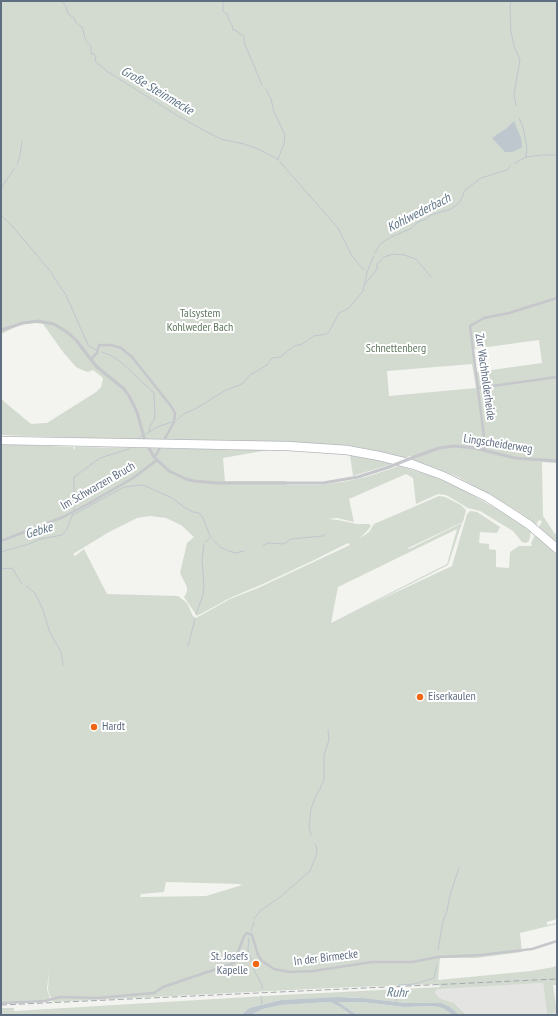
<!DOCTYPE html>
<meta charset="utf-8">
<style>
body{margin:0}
#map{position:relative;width:558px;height:1016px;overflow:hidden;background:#f3f4ef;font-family:"PT Sans Narrow",sans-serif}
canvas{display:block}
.frame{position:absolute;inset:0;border:2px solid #606e82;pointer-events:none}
</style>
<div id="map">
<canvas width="558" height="1016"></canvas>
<div class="frame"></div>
</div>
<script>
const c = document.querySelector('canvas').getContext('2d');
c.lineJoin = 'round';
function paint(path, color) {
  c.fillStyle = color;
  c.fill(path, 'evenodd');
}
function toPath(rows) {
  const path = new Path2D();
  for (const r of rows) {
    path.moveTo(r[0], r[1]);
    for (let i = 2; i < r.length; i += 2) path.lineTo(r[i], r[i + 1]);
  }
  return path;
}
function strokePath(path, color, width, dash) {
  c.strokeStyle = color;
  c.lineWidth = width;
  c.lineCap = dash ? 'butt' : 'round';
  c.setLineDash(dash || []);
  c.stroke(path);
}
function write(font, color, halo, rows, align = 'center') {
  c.font = font + ' "PT Sans Narrow",sans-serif';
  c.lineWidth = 4;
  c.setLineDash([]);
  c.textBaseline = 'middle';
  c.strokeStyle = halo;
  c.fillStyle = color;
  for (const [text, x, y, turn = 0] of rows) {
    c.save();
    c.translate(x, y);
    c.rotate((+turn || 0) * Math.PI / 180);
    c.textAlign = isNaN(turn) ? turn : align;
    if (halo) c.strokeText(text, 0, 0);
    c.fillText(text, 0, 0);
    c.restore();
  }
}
const built = toPath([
 [543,983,547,1014,557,1013,557,1015,467,1015,457,1005,442,999,435,992,440,988]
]);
const green = toPath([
 [1,1,557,1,557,463,542,462,543,516,555,534,557,533,557,543,539,527,542,521,539,520,536,525,519,512,489,494,458,477,436,468,412,460,417,457,410,456,404,458,378,451,352,446,288,442,134,440,1,435,1,399,31,424,44,423,47,423,96,392,101,387,103,379,102,377,93,370,88,372,82,370,76,367,63,352,43,324,34,323,22,324,1,334],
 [539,340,542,363,477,372,473,349],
 [472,364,476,388,389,396,387,371],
 [1,444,73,447,75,450,75,447,268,450,223,458,225,481,286,481,287,485,319,485,342,482,366,477,399,466,432,476,459,488,508,515,531,532,529,541,526,543,522,542,513,531,480,511,468,508,446,495,438,494,416,504,413,478,406,474,349,499,354,522,337,518,328,519,338,520,357,524,369,524,371,526,367,531,359,539,369,532,374,524,439,496,445,497,461,505,466,510,463,522,408,548,409,549,462,523,448,565,373,603,452,566,467,514,470,511,477,512,500,527,497,533,480,532,479,543,489,544,489,549,496,550,496,567,509,568,510,552,519,546,532,546,531,543,535,535,553,551,557,555,557,919,547,922,547,925,557,923,557,924,520,933,522,952,476,958,440,958,438,980,531,971,554,967,557,964,557,985,553,985,557,1013,547,1014,543,983,438,989,435,992,438,996,442,999,454,1003,467,1015,357,1015,337,1002,362,1002,404,1007,435,1006,434,1003,406,1003,352,997,281,1000,249,1008,241,1015,1,1015,1,1008,14,1008,14,1011,282,995,440,987,438,984,331,988,53,1002,49,994,48,989,49,972,47,989,50,999,46,1000,1,1002],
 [150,516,166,518,181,525,194,537,187,543,180,573,187,587,187,592,184,597,197,616,230,598,263,584,312,561,348,543,350,545,258,588,230,599,196,618,193,616,187,603,178,596,107,594,84,549,75,556,73,554,109,532,137,518],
 [457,529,447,564,331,623,338,587],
 [166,882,239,884,242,885,206,896,140,897,141,894,164,892],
 [350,455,363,457,392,464,353,476],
 [330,1002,342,1008,351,1015,251,1015,263,1009,281,1005]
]);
const water = toPath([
 [514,121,521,138,522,146,521,148,515,151,511,152,505,152,492,138,507,128],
 [339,997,363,998,406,1003,441,1003,450,1007,459,1015,453,1015,443,1008,435,1006,404,1007,362,1002,338,1002,357,1015,351,1015,342,1008,330,1002,281,1005,263,1009,251,1015,241,1015,249,1008,281,1000]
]);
const stream = toPath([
 [62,1,66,7,68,14,74,18,76,23,82,27,86,41,91,46,91,54,94,54,96,57,95,61,108,72,175,114,205,131,221,139,244,144,258,149,279,160],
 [223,1,223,11,228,15,228,19,232,25,233,30,236,30,237,32,244,36,244,42,262,85],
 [511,1,510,8,511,32,514,46,520,60,514,94,516,106],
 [266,89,271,99,274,112,285,135,284,144,278,159],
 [519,118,523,127,527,148,526,157],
 [280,162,338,228,351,254,356,261,364,270],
 [515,163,526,157,541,155,557,155],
 [17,164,20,156,22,141],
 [1,190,3,185,14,169],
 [1,215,13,227,51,272,55,279,66,295,88,345,96,350],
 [375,253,380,244,391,237,410,229,418,222,426,219,431,215,451,209,460,202,465,190,481,178,507,170,511,165],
 [366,283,377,269,377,264,384,257,393,254,404,255,413,258,417,260,431,277],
 [102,352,110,355,121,362,154,393,155,416,154,420,150,426,149,432],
 [177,420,183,414,197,408,226,390,242,384,250,375,267,365,272,358,280,357,294,346,302,344,314,336,326,334,329,332,339,313,349,308,363,291,367,272,374,256],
 [146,434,157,427,172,422],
 [137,440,141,436],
 [74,510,74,477,100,458,129,449,131,447],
 [73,515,124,487,143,485,172,498,184,507,193,512,199,513,203,518,210,536],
 [213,540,220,547,229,551,235,553,244,551],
 [205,542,211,537],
 [263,546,268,543,284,544,291,539,323,536,325,534],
 [1,552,29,544,40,539,62,535,67,529,73,513],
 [1,569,12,568,22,584],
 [26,586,35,593,43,610,50,633,61,652,63,665],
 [196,614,203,595,204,586,202,560,204,544],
 [188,646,195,619],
 [311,835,309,827,311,809,316,795,320,789,324,779,324,755,329,740,328,730],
 [254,919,261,910,280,897,310,871,316,856,317,849,315,844],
 [251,931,254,922],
 [249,938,248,950,255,972,262,985,262,989],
 [438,950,443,921,447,911,450,895,459,868],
 [399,985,414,984,434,978,437,965],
 [261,996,262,1005],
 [396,1002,398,992]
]);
const minor = toPath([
 [91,359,97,353,99,345,111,345,121,348,132,357,171,406,175,413,174,422,156,455],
 [478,388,557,377],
 [484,451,485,445,470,326,484,318,509,313,557,298],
 [1,541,63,517,88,504,133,478,157,460],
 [1,1003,45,1001,60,997,97,998,154,993,163,987,234,963,244,936,247,933,252,935,258,955,262,961,274,969,290,972,313,971,372,962,412,962,438,957,481,955,532,949,557,941]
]);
const tertiary = toPath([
 [1,330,23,323,38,321,54,324,67,332,76,340,96,366,124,389,129,396,137,412,145,441,154,457,169,471,186,479,194,481,217,483,323,483,358,477,389,467],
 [414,457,439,448,454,446,475,448,515,458,557,461]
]);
const motorway = toPath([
 [1,439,57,440],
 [1,442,57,443],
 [229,443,287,444,347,448,379,454,412,462,443,474,488,496,530,523,557,546],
 [229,447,287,448,346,452,379,458,411,466,442,477,487,499,528,526,557,551]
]);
const rail = toPath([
 [1,1005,557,979]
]);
const tertiaryBridge = toPath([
 [389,467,414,457]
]);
const motorwayBridge = toPath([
 [57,440,229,443],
 [57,443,229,447]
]);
const markers = [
 [420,697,4,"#ef6714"],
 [94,727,4,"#ef6714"],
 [256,964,4,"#ef6714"]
];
const parkNames = [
 ["Talsystem",200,314],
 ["Kohlweder Bach",200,328],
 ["Schnettenberg",396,349]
];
const streetNames = [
 ["Zur Wachholderheide",485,377,82],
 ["Lingscheiderweg",498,444,9],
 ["Im Schwarzen Bruch",98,486,-30],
 ["In der Birmecke",326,958,-7]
];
const poiNames = [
 ["Eiserkaulen",428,697],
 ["Hardt",102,727],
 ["St. Josefs",248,957,"right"],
 ["Kapelle",248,971,"right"]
];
const waterNames = [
 ["Große Steinmecke",157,91,31],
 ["Kohlwederbach",419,213,-27],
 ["Gebke",39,531,-17],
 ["Ruhr",397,993,2]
];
paint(built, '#e4e4e3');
paint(green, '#d3dbd0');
paint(water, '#bec7ce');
strokePath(stream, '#bec7ce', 1);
strokePath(motorway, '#b4b7bb', 6);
strokePath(minor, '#c5c7cb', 2.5);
strokePath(tertiary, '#c5c7cb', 3);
strokePath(motorway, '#fff', 4.5);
strokePath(rail, '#a4a8af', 1, [6, 3]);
strokePath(motorwayBridge, '#b4b7bb', 6, []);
strokePath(tertiaryBridge, '#c5c7cb', 3);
strokePath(motorwayBridge, '#fff', 4.5);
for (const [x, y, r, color] of markers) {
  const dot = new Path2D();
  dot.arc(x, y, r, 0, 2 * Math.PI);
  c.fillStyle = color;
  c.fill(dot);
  strokePath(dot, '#fff', 1.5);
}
write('12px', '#617960', '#fff', parkNames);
write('12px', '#606e82', '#fff', streetNames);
write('12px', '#606e82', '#fff', poiNames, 'left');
write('italic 13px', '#617787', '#fff', waterNames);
</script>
